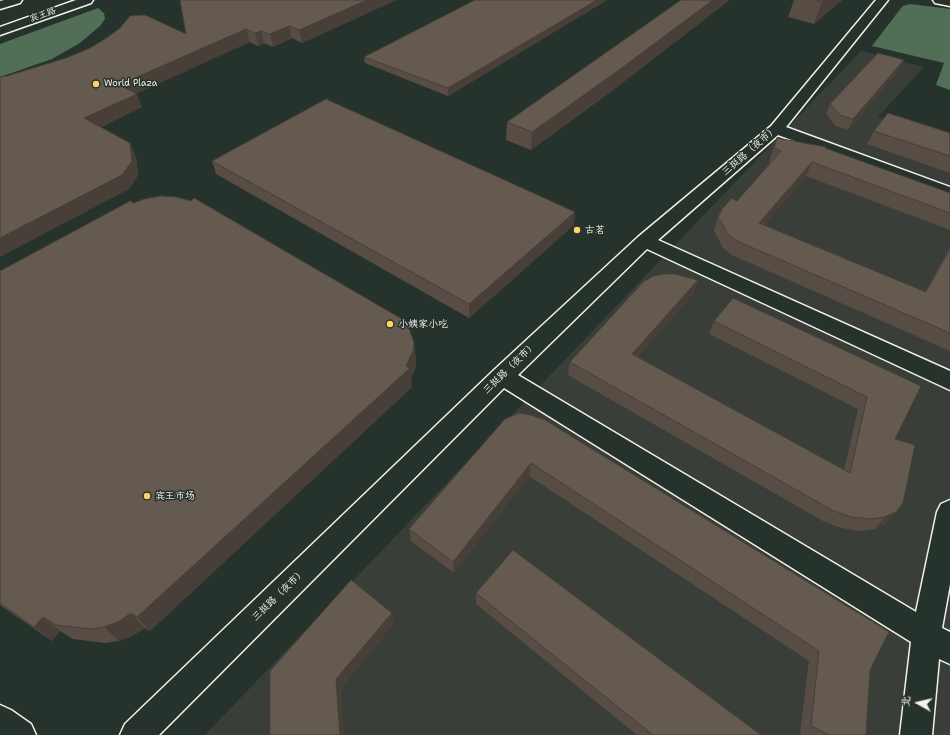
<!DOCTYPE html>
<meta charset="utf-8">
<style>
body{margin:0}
#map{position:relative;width:950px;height:735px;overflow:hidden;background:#26332d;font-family:"Shantell Sans","LXGW WenKai TC",sans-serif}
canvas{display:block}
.north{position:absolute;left:898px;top:683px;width:40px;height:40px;-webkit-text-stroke:3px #26332d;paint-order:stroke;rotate:278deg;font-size:11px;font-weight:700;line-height:16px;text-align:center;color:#f4f1e8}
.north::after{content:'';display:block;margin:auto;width:14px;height:18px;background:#f4f1e8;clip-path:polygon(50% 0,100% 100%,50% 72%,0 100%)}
</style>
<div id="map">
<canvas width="950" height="735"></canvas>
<div class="north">北</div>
</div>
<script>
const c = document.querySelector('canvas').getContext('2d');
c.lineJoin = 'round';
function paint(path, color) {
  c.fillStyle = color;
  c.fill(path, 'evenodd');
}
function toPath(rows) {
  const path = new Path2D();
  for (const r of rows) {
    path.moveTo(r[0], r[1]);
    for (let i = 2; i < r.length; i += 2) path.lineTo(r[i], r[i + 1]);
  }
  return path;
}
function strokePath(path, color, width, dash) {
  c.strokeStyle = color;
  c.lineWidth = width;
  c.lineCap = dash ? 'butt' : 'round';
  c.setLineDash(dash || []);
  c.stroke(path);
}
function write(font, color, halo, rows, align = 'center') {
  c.font = font + ' "Shantell Sans","LXGW WenKai TC",sans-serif';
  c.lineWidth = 3;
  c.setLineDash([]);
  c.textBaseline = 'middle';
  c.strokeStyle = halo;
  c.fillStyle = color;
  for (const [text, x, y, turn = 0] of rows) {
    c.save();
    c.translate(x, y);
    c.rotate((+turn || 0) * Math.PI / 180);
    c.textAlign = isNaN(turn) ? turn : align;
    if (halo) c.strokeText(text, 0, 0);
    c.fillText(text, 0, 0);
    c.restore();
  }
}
const built = toPath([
 [861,51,924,67,878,117,950,139,950,735,205,735]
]);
const green = toPath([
 [910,4,950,9,950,90,936,85,944,63,872,46,901,8,903,6],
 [98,8,104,13,105,19,100,26,80,43,52,59,0,77,0,44]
]);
const street = toPath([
 [4,0,22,0,20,3,0,9,0,1,4,0],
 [876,0,888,0,786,127,950,187,950,198,778,135,658,240,950,371,950,390,647,249,518,375,916,612,937,512,941,504,950,500,950,584,942,628,950,632,950,664,939,659,932,735,900,735,911,642,504,388,159,735,120,735,125,724,494,370,638,237,771,126,876,0]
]);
const secondary = toPath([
 [76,0,93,0,91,3,0,35,0,27,76,0],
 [933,0,950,0,950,6,935,3,933,0],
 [0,705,11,710,31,724,36,735,0,735,0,705]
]);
const wall = toPath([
 [180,0,396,0,302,43,292,38,273,47,264,43,258,46,250,42,136,93,142,107,101,127,136,157,138,175,129,189,7,76,186,34],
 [475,0,607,0,448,96,365,63,364,57],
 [794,0,842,0,814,24,788,17],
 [899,70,848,130,836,126,826,114,830,104],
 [616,88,531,150,506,140,507,122],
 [874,131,950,133,950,173,867,144],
 [777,138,825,148,950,193,950,230,806,176,764,225,925,292,950,247,950,351,732,255,723,248,714,231,718,217,737,201,771,163,769,162],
 [212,161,574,225,469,318,216,174],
 [134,203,414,343,416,361,415,370,411,377,412,387,150,631,145,628,132,636,119,641,105,643,73,639,60,631,52,641,0,605,0,271],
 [698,280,694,293,637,357,844,470,858,409,709,334,714,321,921,386,895,439,886,524,875,529,861,531,841,528,823,521,568,375,570,362],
 [505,419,870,670,866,735,802,735,800,734,809,661,529,476,454,573,411,541,409,529],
 [476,593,761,735,637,735,476,604]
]);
const shadedWall = toPath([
 [367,0,396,0,302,43,299,30],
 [597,0,607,0,448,96,448,88],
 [713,0,730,0,616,88,531,150,532,132],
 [824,0,842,0,814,24,822,2],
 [289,26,292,38,273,47,270,34],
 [246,29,250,42,125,99,119,85],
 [261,31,264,43,258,46,255,33],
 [904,60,899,70,848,130,853,119],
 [137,94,142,107,91,132,84,118],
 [130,143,136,157,138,175,129,189,0,257,0,238],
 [812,162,806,176,754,237,759,223],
 [575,212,574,225,469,318,469,304],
 [698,280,694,293,628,367,632,354],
 [414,343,416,361,415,370,411,377,412,387,150,631,137,617,406,366],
 [531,463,529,476,454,573,453,562],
 [896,512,886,524,875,529,885,517],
 [131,613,145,628,132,636,119,641,104,627],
 [392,613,394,624,341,689,344,735,340,735,336,679],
 [43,617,60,631,52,641,34,627]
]);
const building = toPath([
 [180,0,367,0,299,30,289,26,270,34,261,31,255,33,246,29,119,85,137,94,84,118,130,143,132,161,122,175,0,238,0,77,7,76,66,58,90,48,108,37,120,28,130,16,145,15,186,34,180,0],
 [475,0,597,0,448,88,364,57,475,0],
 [681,0,713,0,619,70,532,132,507,122,681,0],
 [815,0,824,0,822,2,815,0],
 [878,53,904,60,853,119,840,115,830,104,878,53],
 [326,99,575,212,469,304,212,161,326,99],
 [888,113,950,133,950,156,874,131,888,113],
 [777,138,826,147,825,148,950,193,950,213,812,162,759,223,926,292,950,249,950,333,737,241,728,234,718,217,722,209,732,198,737,201,781,151,774,148,777,138],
 [161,196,176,197,191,201,194,198,407,322,414,343,413,351,406,366,410,368,137,617,131,613,118,622,104,627,90,629,56,625,43,617,34,627,0,603,0,271,130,201,134,203,144,199,161,196],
 [663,274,675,274,698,280,632,354,850,473,867,397,714,321,733,298,921,386,895,439,915,445,903,503,896,512,885,517,871,519,851,517,832,510,570,362,643,282,653,276,663,274],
 [519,413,531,415,545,420,889,632,870,670,866,735,830,735,811,726,819,651,531,463,453,562,409,529,505,419,519,413],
 [513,550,761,735,653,735,476,593,513,550],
 [351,580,392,613,336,679,340,735,270,735,270,671,351,580]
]);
const markers = [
 [96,84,4,"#ffd166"],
 [577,230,4,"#ffd166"],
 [390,324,4,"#ffd166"],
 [147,496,4,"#ffd166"]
];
const farStreetnames = [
 ["宾王路",43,15,-20]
];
const farPoinames = [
 ["World Plaza",104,84]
];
const streetNames = [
 ["三挺路（夜市）",750,151,-41],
 ["三挺路（夜市）",510,368,-44],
 ["三挺路（夜市）",279,595,-44]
];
const poiNames = [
 ["古茗",585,230],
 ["小姨家小吃",398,324],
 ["宾王市场",155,496]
];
paint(built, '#393f38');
paint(green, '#516e57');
strokePath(street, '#f4f1e8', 3);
strokePath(secondary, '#f4f1e8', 3);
paint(street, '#26332d');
paint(secondary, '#26332d');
paint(wall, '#574d45');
paint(shadedWall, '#473f38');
paint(building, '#655a50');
strokePath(building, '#473f38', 1);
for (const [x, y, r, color] of markers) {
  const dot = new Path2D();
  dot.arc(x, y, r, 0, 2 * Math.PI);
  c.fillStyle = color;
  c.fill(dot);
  strokePath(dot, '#26332d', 1.5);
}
write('9px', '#f4f1e8', '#26332d', farStreetnames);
write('9px', '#f4f1e8', '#26332d', farPoinames, 'left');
write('10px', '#f4f1e8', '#26332d', streetNames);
write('10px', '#f4f1e8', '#26332d', poiNames, 'left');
</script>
